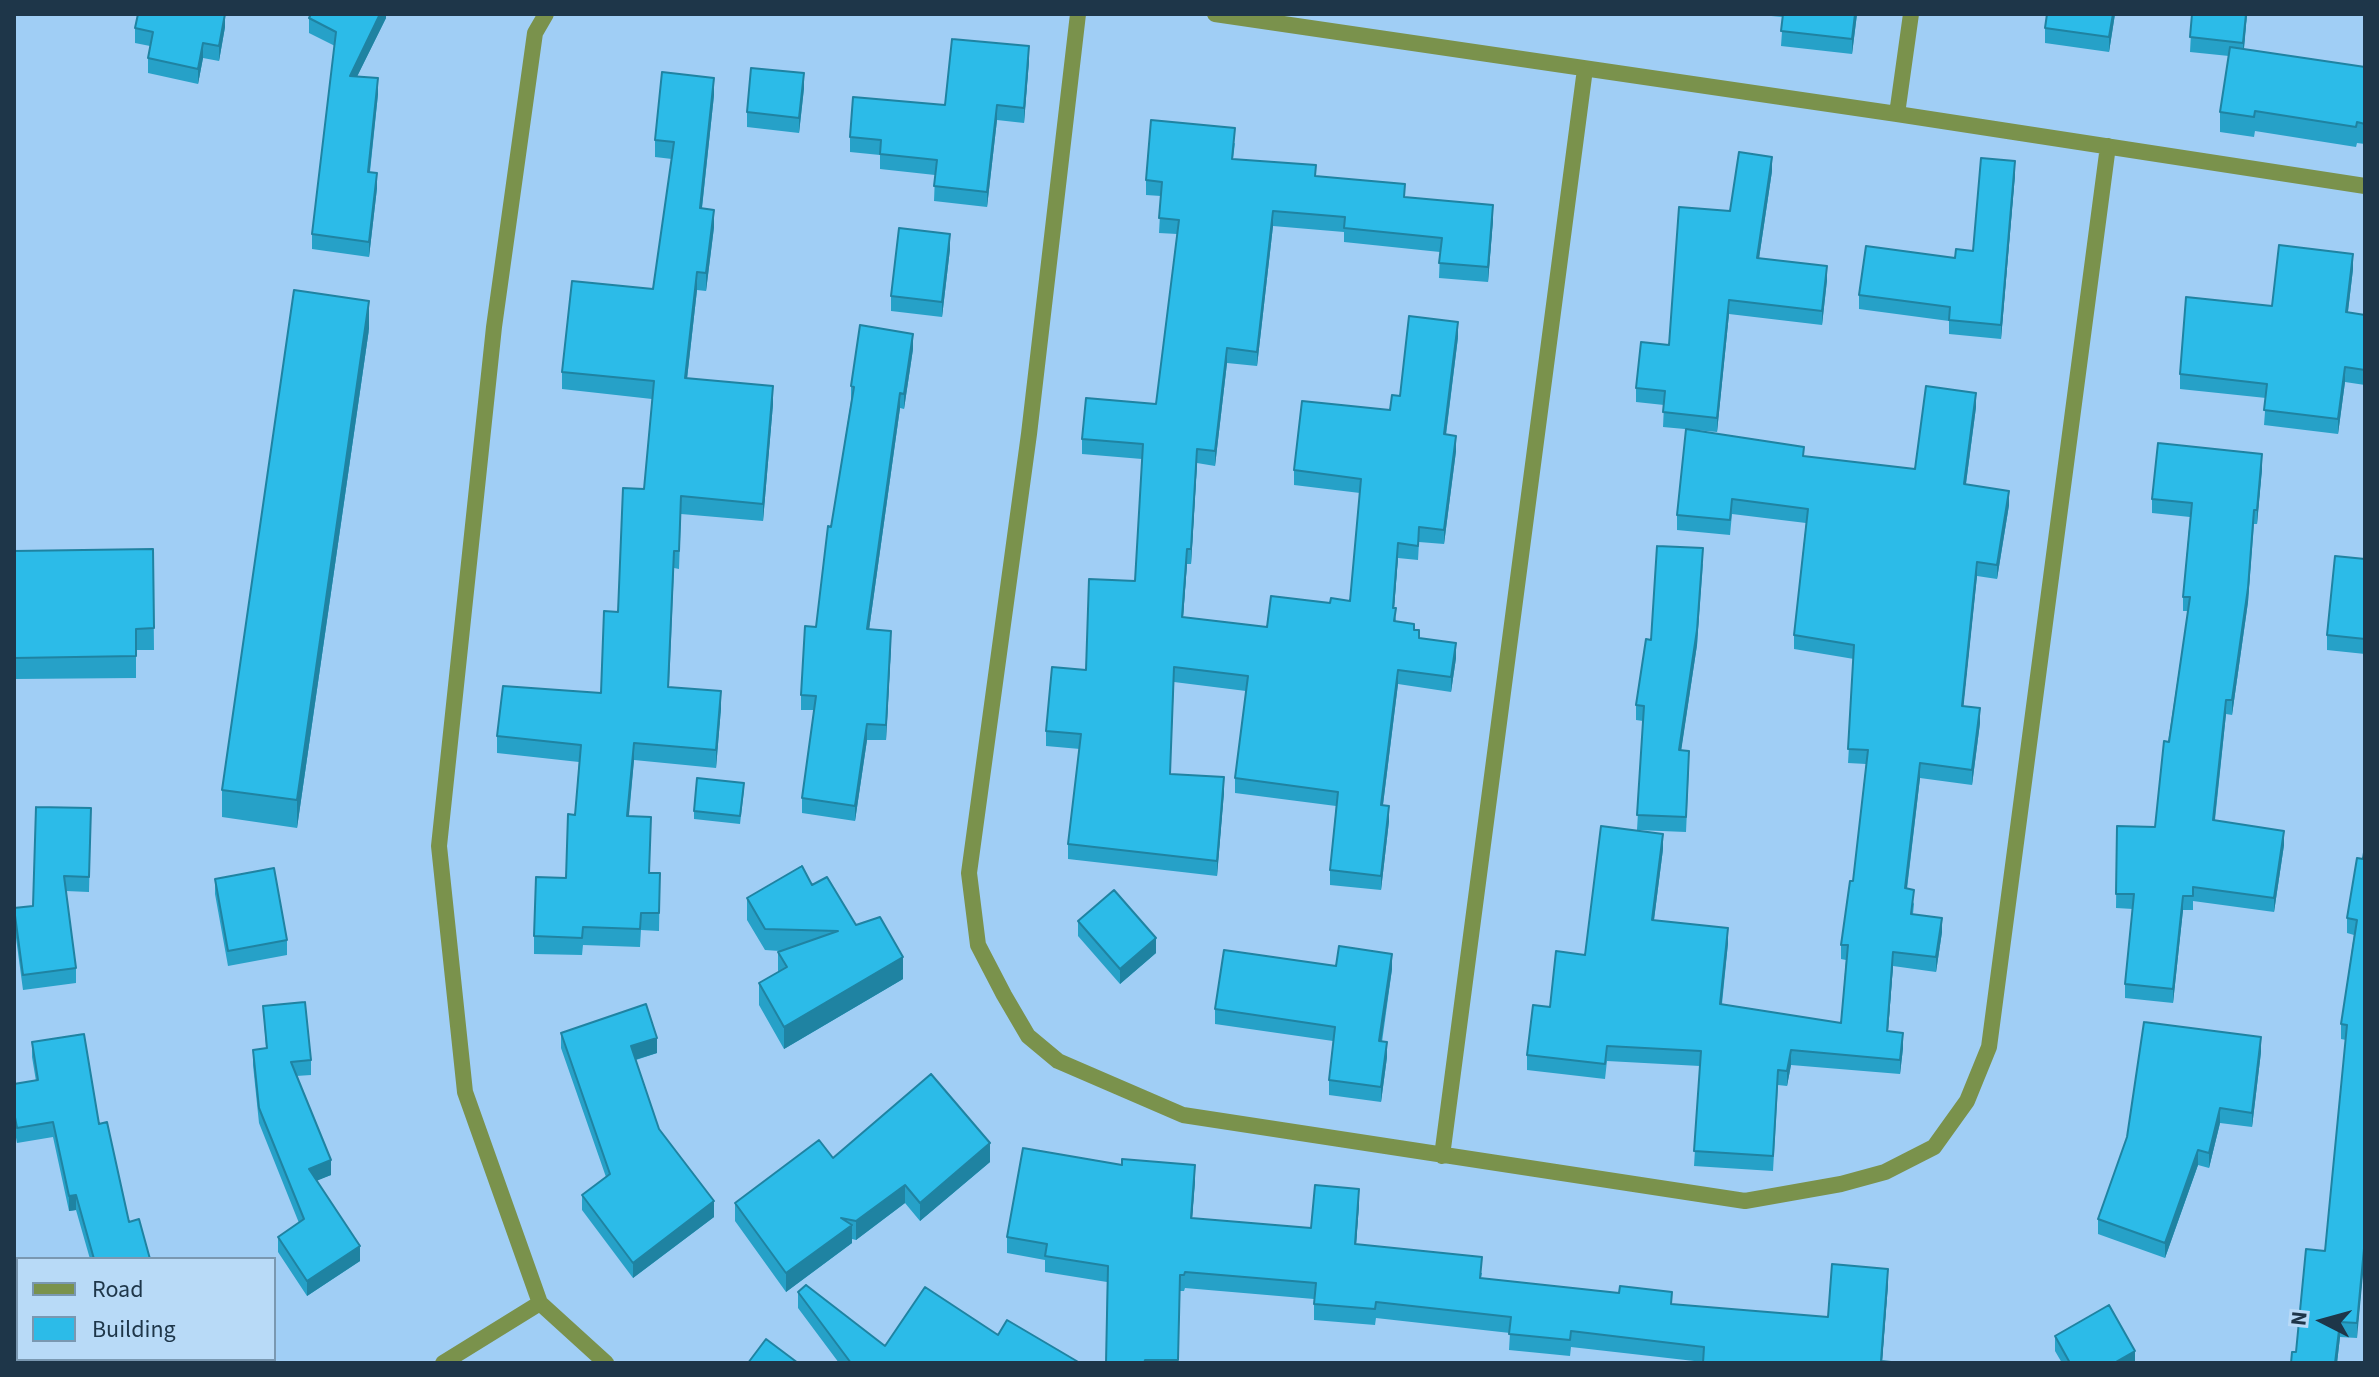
<!DOCTYPE html>
<style>
body{margin:0}
#map{position:relative;width:2379px;height:1377px;overflow:hidden;background:#a0cef5;font-family:"Source Sans 3",sans-serif}
canvas{display:block}
.frame{position:absolute;inset:0;border:16px solid #1e3649;pointer-events:none}
.legend{position:absolute;left:16px;top:1257px;width:260px;height:104px;box-sizing:border-box;background:#b8daf7;border:2px solid #7a98b1;margin:0;padding:10px 14px;list-style:none;font-size:24px;color:#1e3649}
.legend li{display:flex;align-items:center;gap:16px;height:40px}
.legend b{width:40px;border:2px solid #7a98b1}
.north{position:absolute;left:2283px;top:1281px;width:80px;height:80px;-webkit-text-stroke:6px #b8daf7;paint-order:stroke;rotate:276deg;font-size:22px;font-weight:700;line-height:32px;text-align:center;color:#1e3649}
.north::after{content:'';display:block;margin:auto;width:28px;height:36px;background:#1e3649;clip-path:polygon(50% 0,100% 100%,50% 72%,0 100%)}
</style>
<div id="map">
<canvas width="2379" height="1377"></canvas>
<div class="frame"></div>
<ul class="legend">
<li><b style="height:10px;background:#7a924c"></b>Road</li>
<li><b style="height:22px;background:#2cbbe8"></b>Building</li>
</ul>
<div class="north">N</div>
</div>
<script>
const c = document.querySelector('canvas').getContext('2d');
c.lineJoin = 'round';
function toPath(rows) {
  const path = new Path2D();
  for (const r of rows) {
    path.moveTo(r[0], r[1]);
    for (let i = 2; i < r.length; i += 2) path.lineTo(r[i], r[i + 1]);
  }
  return path;
}
function strokePath(path, color, width, dash) {
  c.strokeStyle = color;
  c.lineWidth = width;
  c.lineCap = dash ? 'butt' : 'round';
  c.setLineDash(dash || []);
  c.stroke(path);
}
function paint(path, color) {
  c.fillStyle = color;
  c.fill(path, 'evenodd');
}
const street = toPath([
 [546,14,535,33,494,327,439,846,465,1092,540,1303,606,1363],
 [1078,14,1029,434,969,873,978,945,1004,995,1028,1036,1058,1061,1183,1115,1745,1201,1841,1184,1885,1172,1934,1147,1967,1101,1989,1047,2108,146],
 [1215,14,1897,114,2365,186],
 [1897,114,1911,14],
 [1442,1156,1585,69],
 [443,1363,540,1303]
]);
const wall = toPath([
 [386,14,386,18,357,76,378,94,370,172,377,188,369,257,312,249,312,234,335,46,309,33,309,18],
 [1748,14,1857,14,1852,54,1781,46,1783,17],
 [2115,14,2109,52,2045,43,2045,28],
 [2192,14,2247,14,2244,49,2365,67,2365,144,2357,143,2356,147,2255,131,2254,137,2220,132,2220,112,2229,56,2190,52],
 [225,27,219,61,203,58,198,84,148,73,148,58,150,46,135,43,135,28],
 [1029,61,1024,123,997,120,987,207,934,201,935,175,880,169,880,155,850,152,850,137,945,105],
 [804,88,799,133,747,127,747,112],
 [714,95,702,208,714,227,706,291,697,290,687,379,773,404,763,521,681,514,679,569,674,568,669,687,721,708,716,768,634,760,629,816,650,873,660,873,659,931,641,930,640,947,583,945,582,955,534,954,534,936,566,878,575,815,579,762,497,753,497,736,601,693,644,489,652,399,562,389,562,372,653,289,672,159,655,157,655,140],
 [1235,143,1233,159,1316,176,1493,220,1488,282,1439,278,1440,252,1344,242,1344,232,1273,226,1257,366,1227,363,1215,466,1197,463,1191,564,1187,564,1183,617,1267,627,1330,603,1350,601,1360,493,1294,485,1294,470,1390,410,1400,396,1458,337,1446,435,1456,451,1444,544,1419,542,1418,560,1398,558,1394,608,1396,621,1414,630,1419,638,1456,658,1451,692,1398,684,1383,805,1389,821,1381,890,1330,885,1330,870,1336,806,1235,793,1235,778,1246,691,1174,682,1170,774,1224,792,1217,876,1068,859,1068,844,1080,749,1046,746,1046,731,1086,670,1135,581,1142,459,1082,454,1082,439,1156,404,1177,234,1159,233,1161,196,1146,195,1146,180],
 [1772,171,1759,258,1827,280,1822,325,1729,314,1717,432,1663,427,1664,405,1636,402,1636,388,1669,345,1730,211],
 [2015,175,2001,339,1949,334,1949,321,1859,309,1859,295,1973,251],
 [950,249,942,317,891,311,891,296],
 [2353,269,2348,312,2365,315,2365,385,2345,382,2338,434,2264,425,2266,398,2180,389,2180,374],
 [369,329,297,828,222,817,222,790],
 [913,349,904,409,900,408,869,630,891,646,886,740,867,740,855,821,802,813,802,798,814,710,801,710,801,695,816,627,851,401,851,386],
 [1976,407,1966,484,2009,505,1997,579,1977,576,1963,706,1980,723,1972,785,1920,778,1907,889,1914,904,1913,914,1942,932,1936,972,1893,966,1888,1031,1903,1048,1900,1074,1791,1065,1787,1086,1778,1085,1773,1171,1694,1166,1700,1066,1607,1061,1605,1079,1527,1070,1527,1055,1550,1007,1585,955,1663,849,1654,920,1728,943,1722,1004,1841,1023,1846,960,1841,959,1841,945,1853,881,1866,764,1848,763,1854,659,1794,649,1794,635,1806,523,1732,514,1730,535,1677,530,1677,515,1804,456,1915,469],
 [2262,469,2257,524,2254,524,2248,602,2232,715,2226,714,2215,820,2284,845,2274,912,2193,901,2193,910,2183,910,2173,1003,2125,998,2125,984,2133,909,2116,908,2117,826,2155,827,2188,611,2183,611,2183,597,2190,517,2152,513,2152,499],
 [153,549,154,650,136,650,136,678,14,679,14,551],
 [2365,559,2365,654,2327,650,2327,635],
 [1703,563,1697,645,1681,750,1689,766,1686,832,1637,830,1643,721,1636,720,1636,705,1651,640],
 [744,790,740,824,694,819,694,811],
 [91,808,89,892,66,891,76,968,76,983,23,990,14,923,14,908,33,906],
 [2363,859,2357,1338,2340,1337,2337,1363,2291,1363,2296,1352,2325,1251,2346,1040,2341,1039,2341,1024,2354,935,2347,933,2347,918],
 [215,879,287,940,287,955,228,966,215,894],
 [812,885,856,925,903,979,784,1049,759,1005,759,983,778,972,778,952,780,951,765,950,747,920,747,898],
 [1078,921,1156,953,1120,984,1078,936],
 [1336,966,1392,969,1382,1042,1387,1057,1381,1102,1329,1095,1329,1080,1333,1041,1215,1024,1215,1009],
 [263,1006,311,1060,311,1075,296,1076,331,1175,317,1180,360,1261,307,1296,278,1252,278,1237,299,1223,259,1123,253,1065,253,1050,266,1048],
 [561,1033,657,1053,636,1060,659,1129,714,1217,633,1278,582,1210,582,1195,606,1177,561,1048],
 [32,1042,99,1124,129,1222,150,1259,90,1259,76,1210,69,1211,53,1137,17,1143,14,1127,14,1084,36,1081,32,1057],
 [2261,1052,2252,1127,2220,1123,2209,1168,2198,1165,2165,1258,2098,1234,2098,1219],
 [833,1158,990,1162,920,1221,905,1203,856,1240,852,1239,852,1243,786,1292,735,1221,735,1203],
 [1195,1181,1192,1218,1311,1228,1359,1205,1356,1244,1482,1273,1481,1278,1672,1304,1828,1317,1888,1285,1882,1361,1703,1362,1571,1347,1570,1356,1509,1350,1510,1333,1376,1318,1375,1325,1314,1320,1314,1299,1185,1288,1184,1291,1180,1291,1178,1363,1106,1363,1107,1282,1045,1272,1045,1260,1007,1253,1007,1237],
 [798,1292,885,1346,998,1335,1080,1363,839,1363,798,1308],
 [2055,1336,2135,1363,2062,1363,2055,1351],
 [118,1359,202,1359,202,1363,121,1363]
]);
const shadedWall = toPath([
 [225,14,225,27,219,61,219,46],
 [380,14,386,14,386,18,350,91,350,76],
 [1855,14,1857,14,1852,54,1852,39],
 [2113,14,2115,14,2109,52,2109,37],
 [2246,14,2247,14,2243,58,2243,43],
 [203,43,203,58,198,84,198,69],
 [1029,46,1029,61,1024,123,1024,108],
 [804,73,804,88,799,133,799,118],
 [378,78,378,94,368,187,368,172],
 [714,78,714,95,700,225,700,208],
 [997,105,997,120,987,207,987,192],
 [1772,157,1772,171,1757,272,1757,258],
 [2015,161,2015,175,2001,339,2001,325],
 [377,173,377,188,369,257,369,242],
 [1493,205,1493,220,1488,282,1488,267],
 [714,210,714,227,706,291,706,273],
 [1273,211,1273,226,1257,366,1257,352],
 [950,234,950,249,942,317,942,302],
 [2353,254,2353,269,2346,327,2346,312],
 [1827,266,1827,280,1822,325,1822,311],
 [697,272,697,290,685,396,685,378],
 [1729,300,1729,314,1717,432,1717,418],
 [369,301,369,329,297,828,297,800],
 [1458,322,1458,337,1444,449,1444,434],
 [913,334,913,349,904,409,904,394],
 [1227,348,1227,363,1215,466,1215,451],
 [2345,367,2345,382,2338,434,2338,419],
 [773,386,773,404,763,521,763,504],
 [900,393,900,408,867,644,867,629],
 [1976,393,1976,407,1964,498,1964,484],
 [1456,436,1456,451,1444,544,1444,530],
 [1197,449,1197,463,1191,564,1191,549],
 [2262,454,2262,469,2257,524,2257,510],
 [2009,491,2009,505,1997,579,1997,565],
 [2254,510,2248,602,2232,715,2232,700],
 [1398,543,1398,558,1393,622,1393,608],
 [1703,548,1697,645,1679,765,1679,750],
 [1187,549,1187,564,1182,632,1182,617],
 [1977,562,1977,576,1962,721,1962,706],
 [891,631,891,646,886,740,886,725],
 [1456,643,1456,658,1451,692,1451,677],
 [1398,670,1398,684,1381,820,1381,805],
 [721,691,721,708,716,768,716,750],
 [2226,700,2226,714,2213,835,2213,820],
 [1980,708,1980,723,1972,785,1972,770],
 [867,724,867,740,855,821,855,806],
 [634,743,634,760,627,833,627,816],
 [1920,763,1920,778,1905,903,1905,888],
 [1224,777,1224,792,1217,876,1217,861],
 [1389,806,1389,821,1381,890,1381,876],
 [2284,831,2284,845,2274,912,2274,898],
 [1663,834,1663,849,1652,935,1652,920],
 [2183,896,2183,910,2173,1003,2173,989],
 [1942,918,1942,932,1936,972,1936,957],
 [1728,928,1728,943,1720,1018,1720,1004],
 [1156,938,1156,953,1120,984,1120,969],
 [1893,952,1893,966,1887,1045,1887,1031],
 [1392,954,1392,969,1379,1056,1379,1041],
 [903,957,903,979,784,1049,784,1027],
 [1903,1033,1903,1048,1900,1074,1900,1060],
 [2261,1037,2261,1052,2252,1127,2252,1113],
 [657,1038,657,1053,631,1061,631,1046],
 [1387,1042,1387,1057,1381,1102,1381,1087],
 [1791,1050,1791,1065,1787,1086,1787,1071],
 [2220,1108,2220,1123,2209,1168,2209,1153],
 [990,1143,990,1162,920,1221,920,1203],
 [2198,1150,2198,1165,2165,1258,2165,1243],
 [331,1160,331,1175,309,1184,309,1169],
 [1195,1165,1195,1181,1191,1234,1191,1218],
 [905,1185,905,1203,856,1240,856,1221],
 [1359,1189,1359,1205,1355,1260,1355,1244],
 [76,1195,76,1210,69,1211,69,1196],
 [714,1201,714,1217,633,1278,633,1263],
 [852,1225,852,1243,786,1292,786,1273],
 [2365,1238,2365,1253,2357,1338,2357,1323],
 [360,1246,360,1261,307,1296,307,1281],
 [1888,1269,1888,1285,1882,1363,1881,1363],
 [2340,1322,2340,1337,2337,1363,2335,1363],
 [2135,1351,2135,1363,2114,1363],
 [195,1359,202,1359,202,1363,188,1363]
]);
const building = toPath([
 [138,14,225,14,219,46,203,43,198,69,148,58,153,32,135,28,138,14],
 [311,14,380,14,350,76,378,78,368,172,377,173,369,242,312,234,336,32,309,18,311,14],
 [1783,14,1855,14,1852,39,1781,31,1783,14],
 [2047,14,2113,14,2109,37,2045,28,2047,14],
 [2192,14,2246,14,2243,43,2190,37,2192,14],
 [952,39,1029,46,1024,108,997,105,987,192,934,186,937,160,880,154,881,140,850,137,853,97,945,105,952,39],
 [2230,47,2365,67,2365,124,2357,122,2356,127,2255,111,2254,117,2220,112,2230,47],
 [751,68,804,73,799,118,747,112,751,68],
 [662,72,714,78,700,208,714,210,706,273,697,272,685,378,773,386,763,504,681,496,679,551,674,551,668,687,721,691,716,750,634,743,627,816,651,817,649,873,660,873,659,913,641,913,640,929,583,927,582,938,534,936,536,877,566,878,568,814,575,815,581,745,497,736,503,686,601,693,604,611,618,612,623,488,644,489,654,381,562,372,572,281,653,289,674,142,655,140,662,72],
 [1151,120,1235,128,1232,159,1316,165,1315,176,1405,184,1404,197,1493,205,1488,267,1439,263,1442,238,1344,228,1345,217,1273,211,1257,352,1227,348,1215,451,1197,449,1191,549,1187,549,1182,617,1267,627,1271,596,1330,603,1331,598,1350,601,1361,479,1294,470,1302,401,1390,410,1392,395,1400,396,1409,316,1458,322,1444,434,1456,436,1444,530,1419,527,1418,546,1398,543,1393,608,1396,608,1394,621,1414,624,1414,630,1419,630,1419,638,1456,643,1451,677,1398,670,1381,805,1389,806,1381,876,1330,870,1338,792,1235,778,1248,676,1174,667,1170,774,1224,777,1217,861,1068,844,1081,734,1046,731,1052,667,1086,670,1089,579,1135,581,1143,444,1082,439,1086,398,1156,404,1179,220,1159,218,1162,182,1146,180,1151,120],
 [1739,152,1772,157,1757,258,1827,266,1822,311,1729,300,1717,418,1663,412,1665,391,1636,388,1641,342,1669,345,1679,207,1730,211,1739,152],
 [1981,158,2015,161,2001,325,1949,320,1950,307,1859,295,1866,246,1955,258,1956,249,1973,251,1981,158],
 [899,228,950,234,942,302,891,296,899,228],
 [2279,245,2353,254,2346,312,2365,315,2365,370,2345,367,2338,419,2264,410,2267,384,2180,374,2186,297,2272,306,2279,245],
 [294,290,369,301,297,800,222,790,294,290],
 [860,325,913,334,904,394,900,393,867,629,891,631,886,725,867,724,855,806,802,798,816,696,801,695,805,626,816,627,828,526,831,527,854,387,851,386,860,325],
 [1926,386,1976,393,1964,484,2009,491,1997,565,1977,562,1962,706,1980,708,1972,770,1920,763,1905,888,1914,890,1911,914,1942,918,1936,957,1893,952,1887,1031,1903,1033,1900,1060,1791,1050,1787,1071,1778,1070,1773,1156,1694,1151,1701,1051,1607,1046,1605,1064,1527,1055,1533,1005,1550,1007,1556,951,1585,955,1601,826,1663,834,1652,920,1728,928,1720,1004,1841,1023,1848,945,1841,945,1850,881,1853,881,1868,750,1848,749,1854,645,1794,635,1808,509,1732,499,1730,520,1677,515,1686,429,1804,447,1803,456,1915,469,1926,386],
 [2158,443,2262,454,2257,510,2254,510,2248,588,2232,700,2226,700,2213,820,2284,831,2274,898,2193,887,2193,896,2183,896,2173,989,2125,984,2134,894,2116,894,2117,826,2155,827,2164,741,2169,742,2190,597,2183,597,2192,503,2152,499,2158,443],
 [1657,546,1703,548,1697,630,1679,750,1689,751,1686,817,1637,815,1644,706,1636,705,1646,639,1651,640,1657,546],
 [153,549,154,628,136,629,136,656,14,658,14,551,153,549],
 [2335,556,2365,559,2365,639,2327,635,2335,556],
 [697,778,744,783,740,816,694,811,697,778],
 [36,807,91,808,89,877,64,876,76,968,23,975,14,908,33,906,36,807],
 [2365,846,2365,1238,2357,1323,2340,1322,2335,1363,2291,1363,2292,1352,2296,1352,2306,1249,2325,1251,2347,1025,2341,1024,2357,920,2347,918,2357,858,2363,859,2365,846],
 [802,866,812,885,827,877,856,925,880,917,903,957,784,1027,759,983,787,967,778,952,838,931,765,929,747,898,802,866],
 [274,868,287,940,228,951,215,879,274,868],
 [1114,890,1156,938,1120,969,1078,921,1114,890],
 [1339,946,1392,954,1379,1041,1387,1042,1381,1087,1329,1080,1335,1027,1215,1009,1224,950,1336,966,1339,946],
 [305,1002,311,1060,291,1062,331,1160,309,1169,360,1246,307,1281,278,1237,304,1219,259,1108,253,1050,267,1048,263,1006,305,1002],
 [646,1004,657,1038,631,1046,659,1129,714,1201,633,1263,582,1195,610,1174,561,1033,646,1004],
 [2144,1022,2261,1037,2252,1113,2220,1108,2209,1153,2198,1150,2165,1243,2098,1219,2127,1137,2144,1022],
 [84,1034,99,1124,107,1122,129,1222,139,1219,150,1259,94,1259,76,1195,69,1196,53,1122,17,1128,14,1112,14,1084,38,1080,32,1042,84,1034],
 [931,1074,990,1143,920,1203,905,1185,856,1221,841,1218,852,1225,786,1273,735,1203,819,1140,833,1158,931,1074],
 [1023,1148,1122,1165,1122,1159,1195,1165,1191,1218,1311,1228,1315,1185,1359,1189,1355,1244,1482,1257,1480,1278,1619,1293,1620,1286,1672,1292,1671,1304,1828,1317,1832,1264,1888,1269,1881,1361,1901,1363,1703,1363,1704,1347,1571,1331,1570,1340,1509,1334,1511,1317,1376,1302,1375,1309,1314,1304,1316,1283,1185,1272,1184,1275,1180,1275,1178,1360,1145,1360,1144,1363,1106,1363,1108,1266,1045,1256,1047,1244,1007,1237,1023,1148],
 [806,1285,885,1346,925,1287,998,1335,1007,1320,1080,1363,851,1363,798,1292,806,1285],
 [2109,1305,2135,1351,2114,1363,2070,1363,2055,1336,2109,1305],
 [766,1339,798,1363,748,1363,766,1339],
 [127,1359,195,1359,188,1363,130,1363,127,1359]
]);
strokePath(street, '#7a924c', 16);
paint(wall, '#26a1c8');
paint(shadedWall, '#1f83a2');
paint(building, '#2cbbe8');
strokePath(building, '#1f83a2', 2);
</script>
